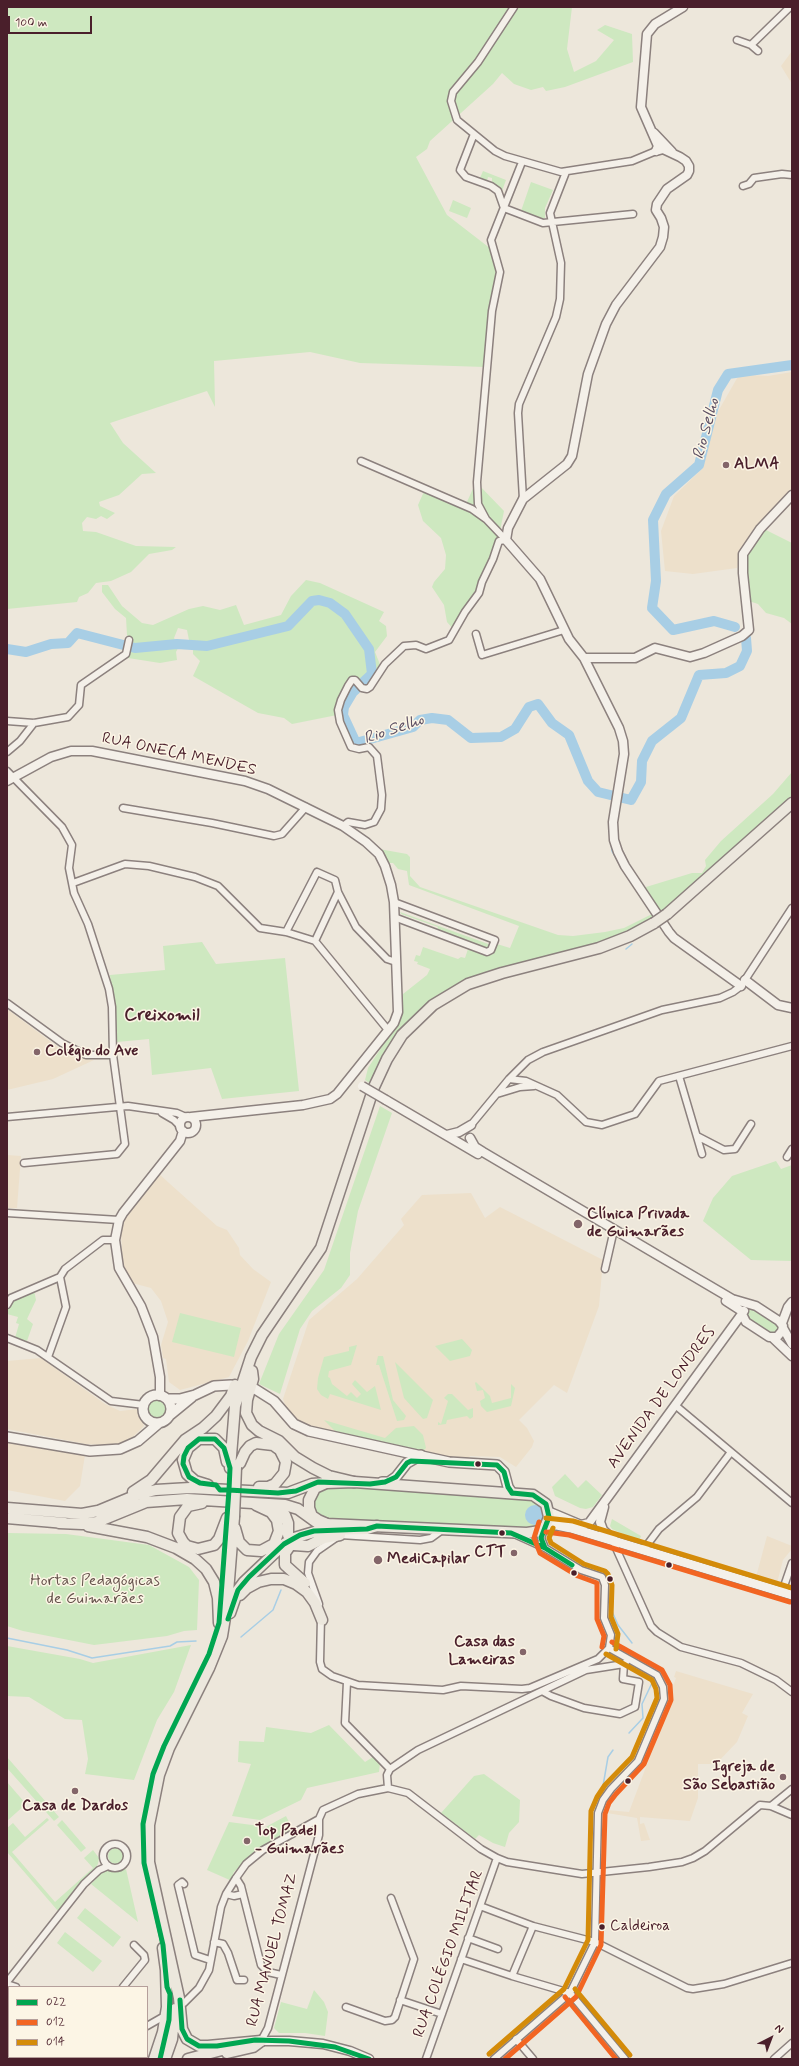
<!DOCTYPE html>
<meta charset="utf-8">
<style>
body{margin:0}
#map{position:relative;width:799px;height:2066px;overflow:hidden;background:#ede7db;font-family:Mynerve,sans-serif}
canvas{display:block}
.frame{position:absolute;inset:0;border:8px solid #4a1f2b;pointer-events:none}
.legend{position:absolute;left:8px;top:1986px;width:140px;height:72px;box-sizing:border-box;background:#fcf5e5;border:1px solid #b59f9b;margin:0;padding:5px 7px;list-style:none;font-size:12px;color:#4a1f2b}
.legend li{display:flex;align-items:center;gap:8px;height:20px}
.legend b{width:20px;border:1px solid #b59f9b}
.north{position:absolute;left:751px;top:2018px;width:40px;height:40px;-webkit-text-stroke:3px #fcf5e5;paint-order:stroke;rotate:42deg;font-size:11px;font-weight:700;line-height:16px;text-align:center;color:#4a1f2b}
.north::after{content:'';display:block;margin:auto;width:14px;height:18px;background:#4a1f2b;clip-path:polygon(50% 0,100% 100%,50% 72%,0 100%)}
.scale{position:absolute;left:8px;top:16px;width:84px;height:18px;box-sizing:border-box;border:2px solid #4a1f2b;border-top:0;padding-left:5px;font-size:12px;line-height:14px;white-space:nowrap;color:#4a1f2b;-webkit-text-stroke:3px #fcf5e5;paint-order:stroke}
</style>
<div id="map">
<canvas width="799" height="2066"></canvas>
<div class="frame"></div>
<ul class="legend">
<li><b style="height:5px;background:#00a651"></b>022</li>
<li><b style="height:5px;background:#f26522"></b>012</li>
<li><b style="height:5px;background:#d48b09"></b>014</li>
</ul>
<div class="north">N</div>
<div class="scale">100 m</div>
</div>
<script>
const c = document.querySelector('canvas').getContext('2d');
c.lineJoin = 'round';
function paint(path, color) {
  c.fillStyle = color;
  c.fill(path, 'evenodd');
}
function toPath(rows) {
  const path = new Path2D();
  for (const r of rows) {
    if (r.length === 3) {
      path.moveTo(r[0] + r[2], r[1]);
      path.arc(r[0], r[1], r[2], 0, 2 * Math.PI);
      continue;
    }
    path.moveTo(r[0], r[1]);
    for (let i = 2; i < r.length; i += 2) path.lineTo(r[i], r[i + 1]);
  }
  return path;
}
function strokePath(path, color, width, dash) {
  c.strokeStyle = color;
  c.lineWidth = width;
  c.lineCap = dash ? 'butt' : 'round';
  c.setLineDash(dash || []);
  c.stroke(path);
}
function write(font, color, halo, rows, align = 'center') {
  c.font = font + ' Mynerve,sans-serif';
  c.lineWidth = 3;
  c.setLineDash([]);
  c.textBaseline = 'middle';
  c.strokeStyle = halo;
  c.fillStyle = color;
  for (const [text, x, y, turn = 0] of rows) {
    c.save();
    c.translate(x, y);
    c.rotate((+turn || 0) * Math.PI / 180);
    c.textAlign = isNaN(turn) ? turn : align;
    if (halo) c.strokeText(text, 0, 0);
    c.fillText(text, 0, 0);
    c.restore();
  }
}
const built = toPath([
 [792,51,792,84,781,66],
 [792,372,792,494,762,528,747,540,742,548,737,568,693,574,665,571,661,531,674,496,703,468,712,427,716,415,736,380,739,376,748,375,768,376],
 [7,1009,58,1047,77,1058,94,1060,53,1079,7,1090],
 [7,1155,21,1156,17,1208,7,1208],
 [159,1174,217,1226,227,1230,239,1248,240,1255,253,1269,271,1282,248,1341,229,1377,180,1390,169,1382,166,1359,163,1358,161,1345,168,1322,161,1301,151,1288,132,1283,123,1266,121,1234,125,1216],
 [471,1193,485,1218,500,1207,603,1260,599,1306,567,1393,554,1385,519,1420,527,1428,534,1441,532,1447,516,1467,500,1457,470,1456,467,1460,440,1456,308,1427,288,1413,283,1399,309,1320,357,1279,404,1225,401,1219,422,1195],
 [41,1358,105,1404,120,1411,138,1409,144,1426,134,1436,119,1444,103,1445,86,1444,7,1429,7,1361],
 [7,1441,85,1455,80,1486,65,1501,7,1490],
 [767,1536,792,1546,792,1549,783,1560,777,1583,756,1577],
 [676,1671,753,1694,742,1713,748,1716,737,1742,716,1764,698,1764,698,1798,690,1821,640,1817,640,1824,644,1823,650,1840,641,1841,637,1818,607,1813,607,1810,629,1812,655,1743,653,1741,676,1678,674,1677]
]);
const green = toPath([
 [7,7,572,7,567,49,574,72,596,61,614,40,597,30,605,25,632,34,633,62,565,87,546,91,543,87,531,90,514,84,502,73,493,84,430,141,427,149,416,157,447,215,491,249,498,271,485,367,360,363,310,352,214,361,215,407,207,391,110,423,123,443,156,473,142,474,119,495,99,502,100,506,115,513,107,519,101,516,96,519,87,517,82,523,83,531,96,532,136,546,176,547,172,550,149,554,131,572,111,581,96,583,88,593,79,597,77,602,7,609],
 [483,171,506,180,502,191,492,184,492,178,488,177,487,181,480,178],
 [531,182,553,190,545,208,545,218,540,218,521,211],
 [453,200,471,208,467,218,449,211],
 [476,482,504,511,498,541,479,593,454,630,447,622,444,605,432,587,434,582,445,569,446,555,441,538,423,521,418,505,426,487,466,504],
 [764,529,792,543,792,624,784,618,766,613,758,604,749,601,745,555],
 [306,580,320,583,384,612,379,621,386,626,387,636,375,652,381,667,369,685,365,686,357,679,353,677,337,715,292,724,284,718,258,713,193,676,200,661,193,654,193,643,189,640,187,630,178,628,174,638,179,646,176,652,177,660,160,663,128,658,131,641,127,635,126,618,115,609,102,592,102,585,108,585,122,606,142,623,153,625,189,609,203,606,220,610,236,605,244,625,281,615,291,596],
 [792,772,792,796,756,831,661,915,645,890,646,887,692,873,702,873,706,866,705,860,721,841,773,794],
 [379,849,407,854,410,857,410,876,420,887,558,935,573,936,605,932,624,928,652,914,655,918,623,936,573,952,498,971,428,1004,395,1038,371,1084,365,1080,368,1068,402,1016,403,994,427,975,430,969,417,964,418,962,414,961,416,955,420,956,423,947,458,959,461,957,465,958,468,949,486,956,493,954,497,944,510,948,519,926,409,885,407,871,398,869,393,863,389,863],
 [400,912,491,945,486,949,437,930,438,927,401,914],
 [202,942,216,964,285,958,299,1091,222,1099,211,1068,152,1075,149,1039,117,1042,110,975,165,970,163,946],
 [380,1106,392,1113,358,1211,350,1253,350,1275,341,1288,312,1311,300,1329,280,1394,259,1384,279,1334,324,1270],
 [776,1161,781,1169,792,1165,792,1261,751,1260,703,1221,713,1198,732,1176],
 [34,1290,36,1300,27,1319,33,1324,27,1341,15,1338,19,1324,16,1323,18,1317,7,1314,7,1308,12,1300],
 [753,1307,781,1326,775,1336,746,1321,745,1311],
 [180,1313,241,1328,234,1357,172,1342],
 [462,1339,472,1350,470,1356,450,1361,435,1346],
 [357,1345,351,1365,329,1371,328,1377,330,1378,332,1384,347,1396,351,1392,357,1398,361,1394,352,1384,355,1380,367,1392,375,1386,381,1410,330,1394,328,1399,321,1395,317,1389,318,1378,324,1357,349,1351,349,1347],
 [378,1356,383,1356,393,1400,406,1416,404,1420,397,1421,379,1365,376,1365],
 [395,1362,433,1400,427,1418,423,1419,404,1398],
 [476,1382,490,1396,492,1403,511,1398,511,1384,515,1388,511,1406,487,1412,481,1406,480,1401,485,1398,483,1390,477,1391,475,1383],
 [448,1394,452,1394,468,1410,473,1408,473,1417,470,1419,467,1416,447,1420,446,1424,438,1425,438,1422,441,1424,448,1401,444,1398],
 [157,1408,11],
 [324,1420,385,1438,396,1428,414,1426,423,1435,426,1448,423,1451,336,1432],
 [565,1474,578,1488,586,1480,602,1495,593,1507,586,1509,580,1508,555,1496,552,1487],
 [336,1486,528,1498,538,1502,543,1523,536,1529,330,1520,316,1515,312,1502,319,1489],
 [612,1519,641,1536,639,1541,612,1529,610,1526],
 [7,1533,66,1534,149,1545,189,1567,199,1580,197,1630,184,1631,167,1636,94,1645,23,1631,7,1626],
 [191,1645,174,1692,157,1720,134,1780,85,1774,88,1759,82,1720,65,1719,29,1697,7,1696,7,1646,80,1659,93,1663],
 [329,1725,365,1762,373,1757,380,1763,379,1772,307,1788,301,1800,260,1820,232,1816,251,1764,238,1762,239,1741,264,1742,266,1727,311,1733],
 [7,1757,59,1817,54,1821,7,1768],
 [484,1774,520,1800,519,1822,509,1833,505,1847,493,1843,479,1835,475,1839,441,1813,474,1776],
 [7,1782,26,1804,7,1821],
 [286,1816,293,1830,255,1851,233,1873,235,1876,232,1881,207,1870,229,1822,260,1826,262,1829],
 [47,1818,49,1820,12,1852,55,1902,93,1868,84,1858,93,1850,99,1858,98,1864,94,1870,58,1911,7,1852,7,1828,13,1823,25,1837],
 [62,1820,86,1848,81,1852,57,1825],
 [116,1856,8],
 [126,1869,138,1922,91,1884,103,1871],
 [85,1908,121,1937,113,1947,77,1918],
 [65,1932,102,1961,93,1972,57,1943],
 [314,1990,324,2002,328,2012,325,2036,305,2033,279,2033,274,2028,281,2002,307,2009]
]);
const water = toPath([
 [535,1515,10]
]);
const stream = toPath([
 [611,843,612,851,618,861],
 [626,949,632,944],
 [607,1573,611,1609,618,1625,632,1643],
 [241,1637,273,1610,281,1590],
 [7,1638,67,1650,92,1658,170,1646,177,1642,196,1641],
 [629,1733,643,1718,642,1704,652,1683],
 [603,1786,608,1757,613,1750]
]);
const river = toPath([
 [735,627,714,621,673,630,652,608,656,581,653,520,666,494,699,465,718,390,728,374,792,365],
 [7,649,26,652,51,644,68,643,77,633,135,648,177,644,207,646,288,626,312,601,319,600,330,603,345,614,369,649,372,674,353,692,344,707,343,715,356,743,413,727,420,720,432,718,448,720,471,738,501,737,515,729,529,707,538,704,552,723,569,735,588,781,598,792,631,800,641,782,642,761,652,741,681,718,699,675,726,673,740,666,747,651,746,638]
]);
const minor = toPath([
 [514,7,478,62,453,92,451,101,457,120,495,151,505,156,561,172,632,161,656,151],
 [737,40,751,45],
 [758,51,751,45,790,7],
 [474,134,460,170,466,177,491,186,498,191,504,208,543,223,633,214],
 [743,186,749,184,754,178,782,174,792,175],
 [361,461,472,509,486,519,506,540],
 [523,499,518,413,519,404,556,317,560,299,561,263,550,213,566,172],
 [486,519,478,504,477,482,492,311,500,272,491,240,522,162],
 [476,634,482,655,564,630],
 [7,721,34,723,68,717,79,705,81,685,126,654,129,640],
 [7,752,20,741,34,723],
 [7,771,62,827,72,845,69,868,74,893,88,924,109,989,112,1007,113,1055,125,1144,117,1154,24,1163],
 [123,808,212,823,274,836,282,834,306,807],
 [343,826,348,822,365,825,374,822,381,809,382,795,377,756,369,747,359,749,351,747,340,722,338,710,341,700,348,686,352,680,355,680,362,688,367,689,370,687,385,664,404,646,416,645,426,649,449,640,465,612,479,593,482,582,493,559,499,541,506,540],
 [73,883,125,864,149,866,195,877,218,886,260,928,286,932,315,941,388,1030],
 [394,902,495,940,491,950,487,952,394,917],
 [286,932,317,872,335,880,338,892,356,927,387,959,396,962],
 [315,941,338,892],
 [7,1003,62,1043,86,1055,113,1055],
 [679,1076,702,1154],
 [509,1079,526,1081,557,1095,586,1122,602,1125,635,1114,659,1081,792,1046],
 [497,1094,520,1087,534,1086],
 [162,1113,174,1120,180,1126],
 [7,1117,128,1106,177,1113,186,1117],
 [471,1125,509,1079,528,1060,543,1052,662,1010,720,998,733,992,741,986,792,908],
 [697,1136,724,1150,735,1149,751,1124],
 [787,1157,792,1149],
 [7,1213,119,1220],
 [605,1269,613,1234],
 [7,1305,11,1298,60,1277,65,1269,103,1240,115,1240],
 [7,1338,37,1350,111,1401,144,1405],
 [48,1357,66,1307,60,1277],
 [675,1405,792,1503],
 [514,1534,545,1548,581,1570,602,1577,605,1585,604,1618,611,1635,609,1648],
 [615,1541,615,1546,651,1626,657,1632,681,1647,741,1663,776,1680,792,1692],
 [545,1548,541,1538,545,1527],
 [644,1549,659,1529,697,1497,731,1452],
 [782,1592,792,1563],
 [319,1604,308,1573,309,1562,317,1551,340,1535,420,1540,431,1538,442,1530],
 [321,1617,320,1662,322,1669,332,1676,358,1685,443,1690,461,1686,522,1689,530,1688,598,1659,609,1648],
 [347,1682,345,1723,390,1769],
 [542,1691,551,1696,584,1708,620,1714,635,1707,639,1682,623,1679,624,1664,626,1662],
 [388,1788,387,1775,390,1769,418,1750,586,1670,624,1664],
 [771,1806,792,1789],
 [115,1856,12],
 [184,1884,182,1882,178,1885,195,1955,210,1960],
 [226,1894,234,1896,243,1894,241,1886,236,1878],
 [243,1894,261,1965,268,1972,281,1975],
 [480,1906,533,1926,595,1942,687,1988,693,1989,724,1984,792,1963],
 [468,1938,498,1949],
 [214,1942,223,1944,228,1953,237,1980,244,1980],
 [461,1959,512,1976,570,1993],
 [512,1976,533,1926],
 [7,1982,84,1884,99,1870,108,1866],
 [7,1984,16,1987],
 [123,1987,145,1960,144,1955,134,1945],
 [570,1993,625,2059],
 [7,1999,9,1995],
 [400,2000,442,2014],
 [184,2003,199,1988,209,1970,221,1907,226,1894,236,1878,246,1864,263,1850,319,1819],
 [346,2007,385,2021,392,2020,395,2017,414,1959,391,1898],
 [147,2026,161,2018],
 [7,2033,9,2034],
 [516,2039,533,2059],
 [261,2041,268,2028,319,1835,319,1819,323,1810,358,1794,388,1788,408,1793,481,1849,497,1858,507,1862,582,1874,649,1867,682,1862,693,1858,705,1851,760,1805,771,1806,792,1815],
 [27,2059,28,2057],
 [74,2059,75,2057],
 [426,2059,497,1858],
 [494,2059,570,1993,595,1942,598,1813,603,1800,611,1789,638,1761,664,1699,663,1687,657,1675,609,1648],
 [774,2059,792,2043]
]);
const tertiary = toPath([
 [654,133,672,152],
 [656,151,663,149,680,157,686,161,689,166,689,171,687,175,667,189,657,204,656,210,661,218,664,227,663,237,660,247,616,305,606,324,588,374,572,456,567,464,523,499,508,528,506,540,540,579,569,639,584,658,635,658,655,648,690,657,704,653,742,636,749,630,743,573,743,554,760,529,792,495],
 [656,151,658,146,641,107,647,34,655,24,683,7],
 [584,658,619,728,623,741,624,754,613,822,614,840,618,852,625,866,669,932,674,938,741,986],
 [7,781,51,757,71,751,92,751,245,781,268,789,343,826,366,842,379,854,385,866,391,885,394,902,398,1012,394,1023,337,1094,330,1099,303,1105,191,1117],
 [745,980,778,1005,792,1008],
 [386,1100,478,1154],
 [188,1125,8],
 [447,1135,459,1132,471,1125],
 [470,1138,475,1147,483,1152,732,1299,756,1306,779,1321,783,1326,782,1331,777,1337,769,1337,746,1322,742,1314],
 [726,1301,743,1312],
 [782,1323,788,1307,792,1302],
 [783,1328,792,1344],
 [773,1338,792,1356],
 [160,1396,160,1377,153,1337,141,1306,119,1268,115,1240,119,1220,123,1213,180,1141,183,1131],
 [604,1507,600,1522,603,1530,615,1541],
 [550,1512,581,1525,589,1523,744,1311],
 [261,2041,289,2041,323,2044,350,2051,369,2059]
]);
const secondary = toPath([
 [255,1389,274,1401,294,1424,309,1431,449,1462,497,1465,504,1472,508,1487,512,1493],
 [157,1409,14],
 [167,1399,180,1399,195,1395,214,1386,231,1385],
 [170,1415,192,1397],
 [7,1437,90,1451,120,1449,138,1441,159,1423],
 [382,1482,389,1482,396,1477,407,1463,421,1455],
 [546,1525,557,1525,571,1528,792,1595]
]);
const primary = toPath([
 [354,1482,533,1495,546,1504,549,1517,546,1525,540,1531,527,1533,327,1524,318,1520,312,1516,309,1508,309,1500,315,1488,326,1483,354,1482],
 [227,2053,253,2047,261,2041],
 [160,2059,167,2032],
 [188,2059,233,2047]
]);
const trunk = toPath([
 [667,914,792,803],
 [252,1371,253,1379,247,1400,246,1413,252,1425,259,1431,279,1441,295,1457,313,1468,329,1476,354,1482],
 [236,1467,240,1463,245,1452,250,1446,256,1443,273,1445,280,1450,286,1462,284,1473,275,1484,268,1487,259,1487],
 [230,1468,235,1406,251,1357,262,1335,321,1248,374,1087,387,1059,402,1035,433,1005,468,984,502,973,599,948,630,936,654,923],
 [208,1485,195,1481,187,1474,183,1460,188,1448,199,1439,215,1439,224,1448,227,1462],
 [133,1492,151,1480,185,1440,203,1428,216,1416,231,1396,235,1385],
 [202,1503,188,1506,180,1517,178,1533,183,1542,187,1546,198,1549,214,1545,219,1539,227,1518],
 [7,1508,82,1514,98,1511,139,1494,156,1490,190,1488,288,1493,312,1484,326,1483],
 [269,1508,278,1509,285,1515,288,1523,288,1535],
 [234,1517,227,1605,222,1636,209,1668,169,1748,159,1775,149,1825,149,1862,179,1998,182,2029,187,2039,199,2046,208,2046,261,2041],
 [7,1518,65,1523],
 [59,1523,82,1524,97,1522,146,1502,187,1499,285,1505,298,1509,316,1522,327,1524],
 [88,1526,147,1537,176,1548,195,1559,206,1569,214,1582,218,1598,219,1623],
 [235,1528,239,1542,247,1550,261,1551,274,1544,279,1531,277,1520,271,1512,256,1505],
 [292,1543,285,1553,285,1565,305,1583],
 [294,1545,308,1546,324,1538,340,1535],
 [240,1595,247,1588,258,1582,271,1579,284,1579,296,1584,307,1592,315,1603,322,1620],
 [230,1613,238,1590,244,1582,284,1544,294,1538,321,1530,367,1529,377,1526],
 [154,2059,163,2032,167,2007,166,1970,163,1948],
 [165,2059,172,2039,175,2009]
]);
const tertiaryBridge = toPath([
 [362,1086,386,1100]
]);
const trunkBridge = toPath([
 [654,923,667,914],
 [234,1517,236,1467]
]);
const bus1 = toPath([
 [199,1439,215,1439,224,1448,230,1468,229,1490,220,1490,216,1485,200,1483,189,1477,183,1464,184,1456,188,1448,199,1439],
 [229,1490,278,1493,296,1491,318,1482,370,1484,385,1482,396,1477,407,1463,411,1461,497,1465,504,1472,508,1487,512,1493],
 [512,1493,533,1495,546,1504,549,1517,541,1538,545,1548,556,1555],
 [228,1619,238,1590,249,1577,284,1544,300,1535,314,1531,367,1529,377,1526,511,1533,545,1548,572,1565],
 [180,2000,182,2029,187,2039,199,2046,217,2046,255,2040,289,2041,335,2047,369,2059],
 [160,2059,169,2020,170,1994,167,1987,163,1945,144,1863,143,1824,153,1774,164,1746,209,1654,219,1623,229,1490]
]);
const bus2 = toPath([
 [539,1522,534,1538,540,1553,578,1576,597,1583,597,1619,604,1636,602,1647],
 [546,1532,569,1535,790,1602],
 [565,1997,616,2059],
 [505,2059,576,1997,601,1945,605,1814,609,1803,616,1794,644,1764,671,1700,670,1685,662,1670,612,1642]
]);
const bus3 = toPath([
 [546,1518,573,1521,792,1588],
 [553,1528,549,1538,551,1543,584,1564,605,1571,608,1574,612,1585,611,1617,618,1634,616,1649],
 [575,1989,630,2055],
 [489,2054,564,1989,588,1940,591,1811,597,1797,605,1785,632,1757,657,1698,656,1689,652,1680,606,1654]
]);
const markers = [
 [726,465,4,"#836569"],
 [37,1052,4,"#836569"],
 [578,1224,5,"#836569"],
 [478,1464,3.5,"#4a1f2b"],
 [502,1533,3.5,"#4a1f2b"],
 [514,1553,4,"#836569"],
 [378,1560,5,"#836569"],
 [669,1565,3.5,"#4a1f2b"],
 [574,1573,3.5,"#4a1f2b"],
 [610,1579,3.5,"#4a1f2b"],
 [523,1652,4,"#836569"],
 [783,1777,4,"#836569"],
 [628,1781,3.5,"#4a1f2b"],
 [75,1791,4,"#836569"],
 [247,1841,4,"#836569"],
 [602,1927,3.5,"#4a1f2b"]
];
const busNames = [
 ["Caldeiroa",610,1927]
];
const poiNames = [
 ["ALMA",734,465],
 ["Colégio do Ave",45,1052],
 ["Clínica Privada",587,1215],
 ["de Guimarães",587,1233],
 ["CTT",506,1553,"right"],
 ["MediCapilar",387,1560],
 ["Casa das",515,1643,"right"],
 ["Lameiras",515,1661,"right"],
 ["Igreja de",775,1768,"right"],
 ["São Sebastião",775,1786,"right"],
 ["Casa de Dardos",75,1807,"center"],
 ["Top Padel",255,1832],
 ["- Guimarães",255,1850]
];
const streetNames = [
 ["RUA ONECA MENDES",179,755,12],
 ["AVENIDA DE LONDRES",662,1398,-54],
 ["RUA MANUEL TOMAZ",273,1950,-75],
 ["RUA COLÉGIO MILITAR",449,1954,-70]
];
const parkNames = [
 ["Hortas Pedagógicas",95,1582],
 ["de Guimarães",95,1600]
];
const waterNames = [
 ["Rio Selho",707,429,-75],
 ["Rio Selho",394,730,-19]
];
const quarterNames = [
 ["Creixomil",162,1016]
];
paint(built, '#ede0cb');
paint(green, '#cee8c0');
paint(water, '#a8cee5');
strokePath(stream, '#a8cee5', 1.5);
strokePath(river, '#a8cee5', 10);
strokePath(minor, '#8c817e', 9);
strokePath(tertiary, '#8c817e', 11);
strokePath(secondary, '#8c817e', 12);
strokePath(primary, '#8c817e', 13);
strokePath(trunk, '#8c817e', 13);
strokePath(minor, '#f4f0e9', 6);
strokePath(tertiary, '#f4f0e9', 8);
strokePath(secondary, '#f4f0e9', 9);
strokePath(primary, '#ece7dd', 10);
strokePath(trunk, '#ece7dd', 10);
strokePath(tertiaryBridge, '#8c817e', 11, []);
strokePath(trunkBridge, '#8c817e', 13, []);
strokePath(tertiaryBridge, '#f4f0e9', 8);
strokePath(trunkBridge, '#ece7dd', 10);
strokePath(bus1, '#00a651', 5);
strokePath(bus2, '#f26522', 5);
strokePath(bus3, '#d48b09', 5);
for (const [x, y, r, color] of markers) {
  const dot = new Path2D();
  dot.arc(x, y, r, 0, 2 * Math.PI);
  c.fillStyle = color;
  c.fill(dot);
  strokePath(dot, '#fcf5e5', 1.5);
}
write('15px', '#4a1f2b', '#fcf5e5', busNames, 'left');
write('bold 16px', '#4a1f2b', '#fcf5e5', poiNames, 'left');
write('16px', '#4a1f2b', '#fcf5e5', streetNames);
write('16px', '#64524b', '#fcf5e5', parkNames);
write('italic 17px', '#5d5064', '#fcf5e5', waterNames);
write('bold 18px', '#4a1f2b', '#fcf5e5', quarterNames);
</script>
